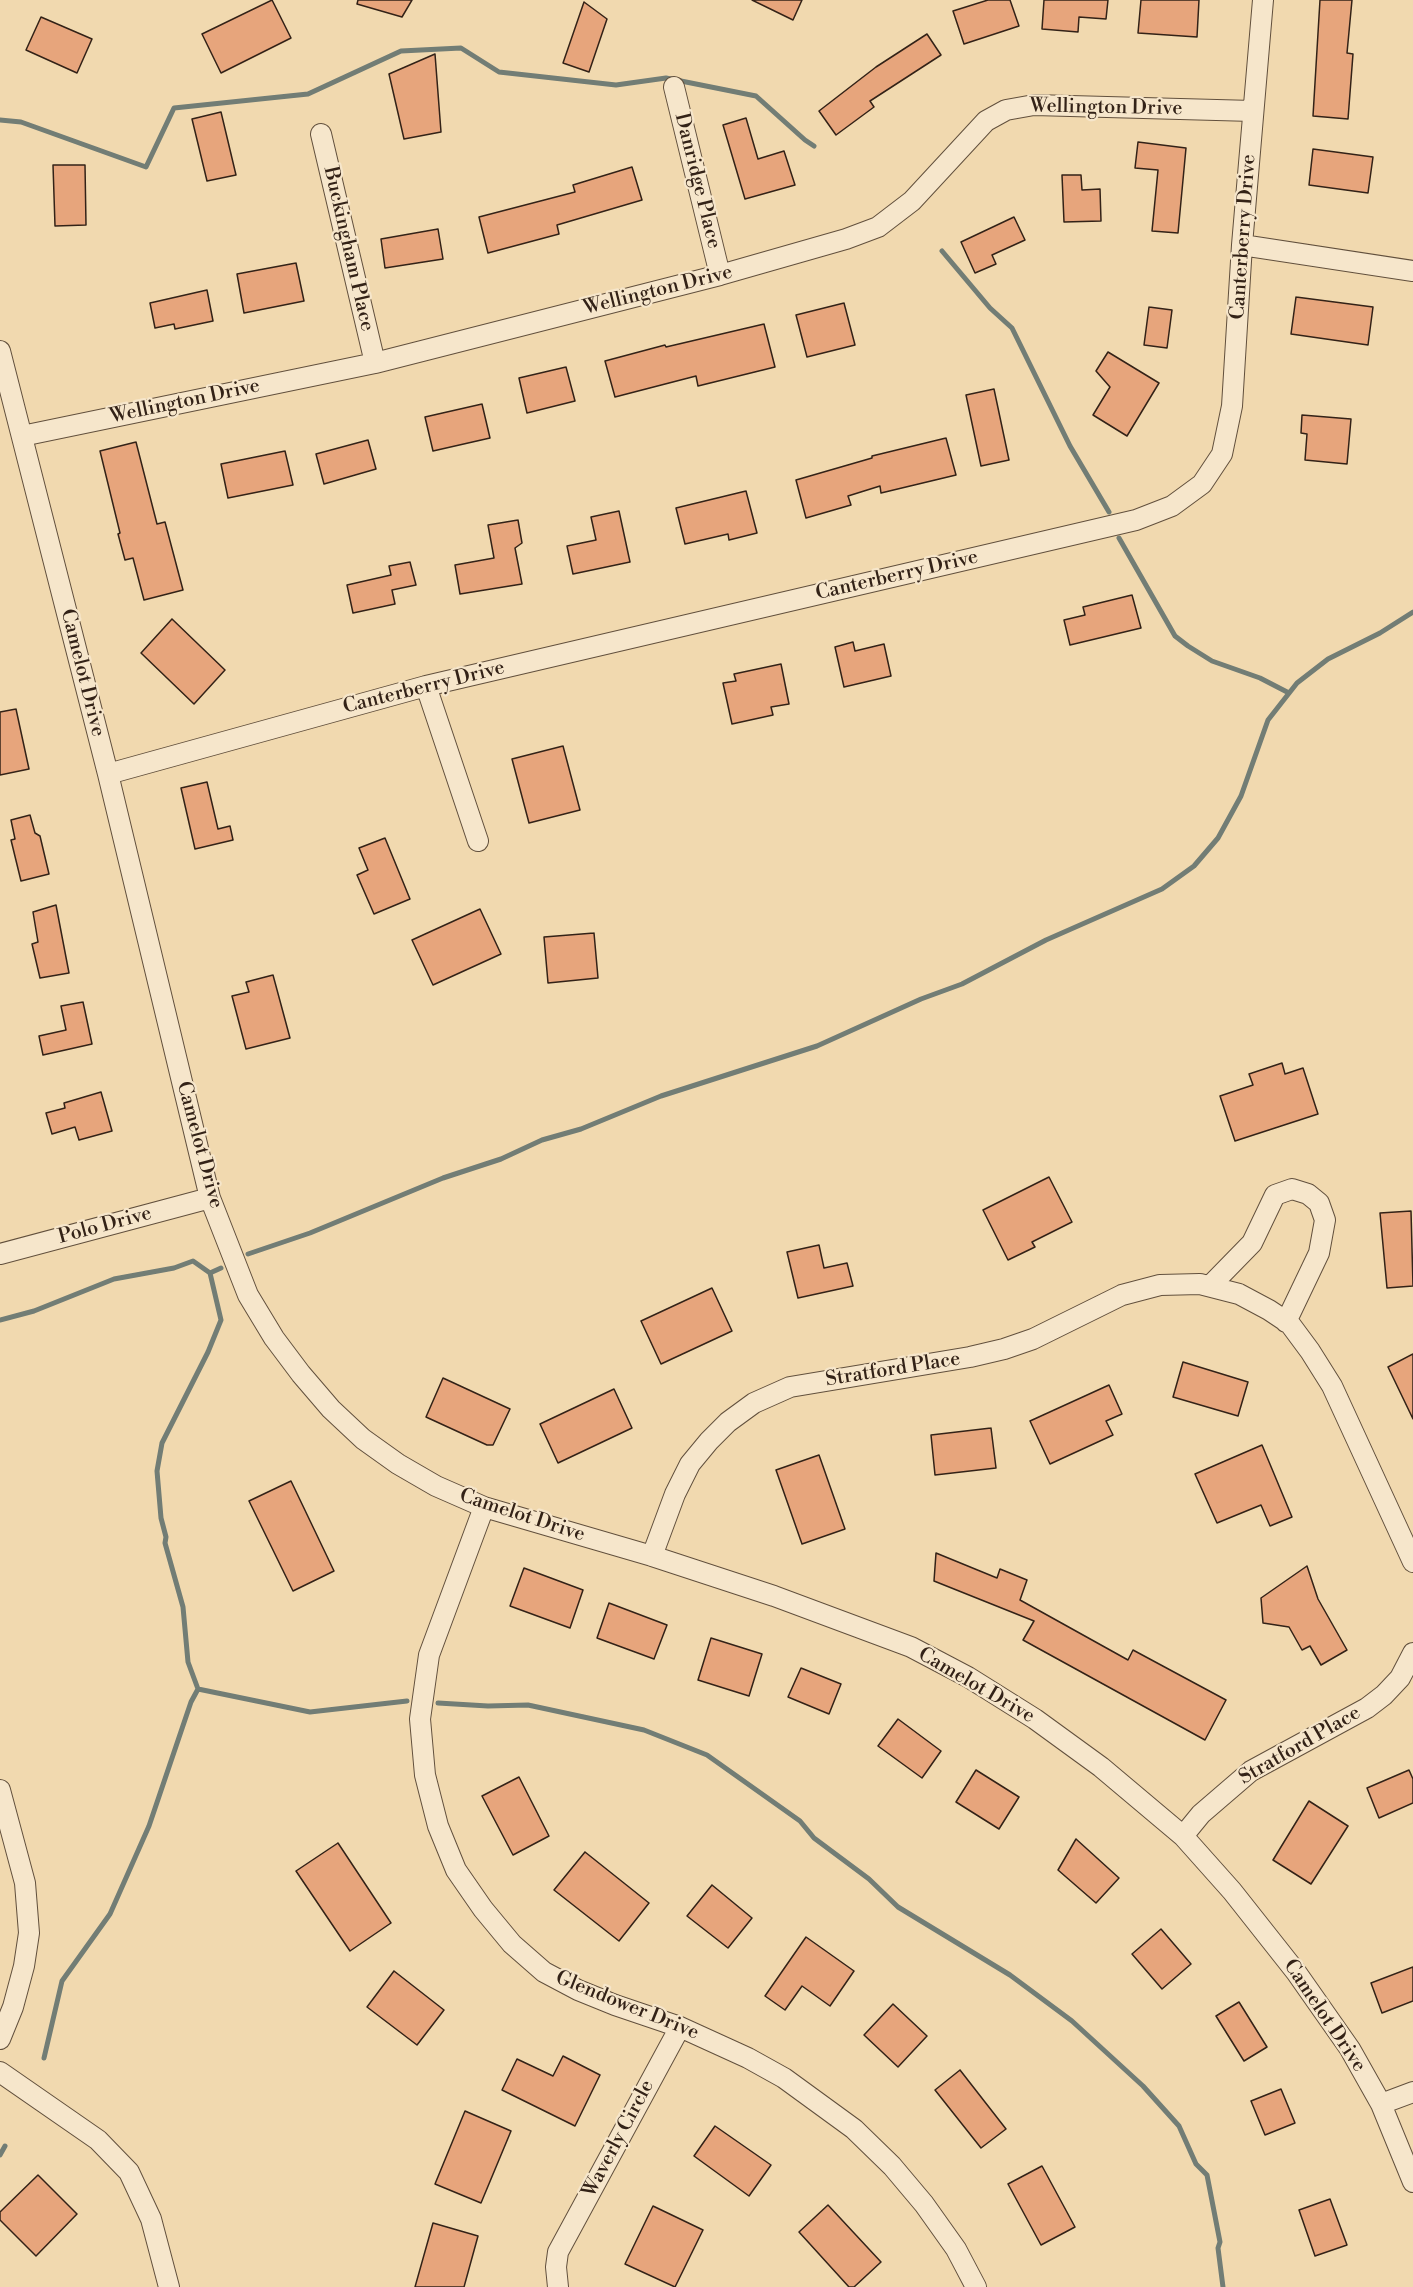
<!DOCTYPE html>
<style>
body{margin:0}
canvas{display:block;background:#f1d9af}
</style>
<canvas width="1413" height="2287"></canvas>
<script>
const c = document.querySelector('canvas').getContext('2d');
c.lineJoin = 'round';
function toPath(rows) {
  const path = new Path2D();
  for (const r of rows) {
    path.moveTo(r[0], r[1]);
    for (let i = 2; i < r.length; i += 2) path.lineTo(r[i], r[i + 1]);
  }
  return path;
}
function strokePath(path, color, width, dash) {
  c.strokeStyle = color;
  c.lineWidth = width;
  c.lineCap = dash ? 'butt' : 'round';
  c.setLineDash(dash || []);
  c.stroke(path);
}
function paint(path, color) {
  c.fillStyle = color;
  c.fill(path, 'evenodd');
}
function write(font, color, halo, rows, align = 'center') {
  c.font = font + ' "Libre Bodoni",serif';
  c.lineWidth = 4.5;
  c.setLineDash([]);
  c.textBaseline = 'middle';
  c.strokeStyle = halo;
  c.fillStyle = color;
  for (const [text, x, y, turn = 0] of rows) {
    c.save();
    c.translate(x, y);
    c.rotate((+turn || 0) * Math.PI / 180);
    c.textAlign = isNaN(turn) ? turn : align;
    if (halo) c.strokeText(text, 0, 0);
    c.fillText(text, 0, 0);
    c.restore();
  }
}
const stream = toPath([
 [0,120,21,122,146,167,174,108,308,94,401,51,461,48,499,72,616,85,666,78,756,96,805,140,814,146],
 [942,251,990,308,1012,328,1070,446,1109,512],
 [1119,538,1175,636,1188,646,1212,661,1260,678,1289,693],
 [248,1254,310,1233,443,1178,501,1159,542,1140,581,1129,661,1096,817,1046,921,999,962,984,1046,940,1162,889,1194,866,1218,838,1241,796,1268,720,1297,683,1328,659,1380,633,1413,612],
 [210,1273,221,1268],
 [0,1320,34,1311,114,1279,174,1268,193,1261,210,1273,221,1320,208,1352,162,1443,157,1471,161,1518,166,1537,165,1543,183,1607,188,1662,198,1689],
 [198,1689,310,1712,407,1701],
 [438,1703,488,1706,528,1705,644,1730,707,1755,800,1821,814,1838,869,1879,898,1907,1010,1975,1072,2021,1143,2086,1179,2126,1196,2164,1207,2175,1220,2242,1218,2248,1223,2287],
 [44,2058,62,1981,110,1914,149,1826,191,1702,198,1689],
 [0,2155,5,2146]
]);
const building = toPath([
 [272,0,291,38,221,73,202,34,272,0],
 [358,0,412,0,402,17,357,4,358,0],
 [752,0,802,0,793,20,752,0],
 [988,0,1010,0,1019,26,964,44,953,11,988,0],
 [1044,0,1108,0,1106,19,1079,17,1078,32,1042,29,1044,0],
 [1141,0,1199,0,1197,37,1138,33,1141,0],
 [1320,0,1352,0,1347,53,1353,54,1348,119,1313,116,1320,0],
 [584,2,607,19,589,72,563,63,584,2],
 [41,17,92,39,77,73,26,50,41,17],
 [927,34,941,55,870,101,874,107,836,135,819,111,876,67,927,34],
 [435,54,441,132,404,139,389,74,435,54],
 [221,112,236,175,207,181,192,119,221,112],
 [746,118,758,159,784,151,795,185,745,199,723,125,746,118],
 [1138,142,1186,148,1178,233,1152,231,1158,170,1135,168,1138,142],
 [1313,149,1373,157,1368,193,1309,185,1313,149],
 [53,165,85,165,86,225,55,226,53,165],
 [632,167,642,200,557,225,559,234,488,253,479,217,575,192,573,185,632,167],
 [1062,175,1081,175,1082,190,1100,189,1101,221,1064,222,1062,175],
 [1014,217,1025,240,992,255,996,264,975,273,961,242,1014,217],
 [438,229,443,259,385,268,381,239,438,229],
 [296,263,304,301,244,313,237,274,296,263],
 [207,290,213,321,175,329,174,324,155,328,150,303,207,290],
 [1296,297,1373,307,1368,345,1291,334,1296,297],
 [844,303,855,345,807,357,796,315,844,303],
 [1149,307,1172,310,1167,348,1144,345,1149,307],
 [764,324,775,367,698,386,696,376,615,397,605,361,665,345,666,347,764,324],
 [1108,352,1159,383,1127,436,1093,415,1110,387,1096,371,1108,352],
 [566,367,575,401,527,413,519,378,566,367],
 [994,389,1009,460,981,466,966,395,994,389],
 [482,404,490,438,433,451,425,417,482,404],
 [1302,415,1351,419,1347,464,1305,460,1307,434,1301,433,1302,415],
 [946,438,956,475,881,493,880,486,848,496,851,505,806,518,796,480,872,458,872,456,946,438],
 [368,440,376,469,324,484,316,454,368,440],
 [136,442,157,524,165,522,183,590,144,600,133,558,125,560,118,534,120,533,100,451,136,442],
 [285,451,293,485,228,498,221,464,285,451],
 [746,491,757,533,729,540,728,534,685,544,676,508,746,491],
 [619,511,630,562,573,574,567,546,596,540,591,517,619,511],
 [518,520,522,543,515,548,522,584,460,594,455,565,494,558,488,525,518,520],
 [410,562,416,585,392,590,395,604,353,613,347,585,391,575,389,566,410,562],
 [1132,595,1141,628,1070,645,1064,620,1085,615,1083,607,1132,595],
 [172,619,225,670,194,704,141,653,172,619],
 [853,642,855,651,884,644,891,676,844,687,835,647,853,642],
 [781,664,789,704,771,707,773,715,732,724,723,683,736,681,734,674,781,664],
 [16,709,29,769,0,775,0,712,16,709],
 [563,746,580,810,529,823,512,759,563,746],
 [207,782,218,829,230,826,233,840,195,849,181,788,207,782],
 [30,815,35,833,40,836,49,874,21,881,11,840,15,839,11,820,30,815],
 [385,838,410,899,374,914,357,875,368,870,359,848,385,838],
 [56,905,69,973,40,978,32,944,38,942,33,912,56,905],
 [480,909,501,954,433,985,412,940,480,909],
 [594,933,598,978,548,983,544,937,594,933],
 [273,975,290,1038,246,1049,232,996,249,992,246,982,273,975],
 [83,1002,92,1044,43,1055,39,1036,66,1030,61,1006,83,1002],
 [1282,1063,1285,1074,1303,1068,1318,1114,1235,1141,1220,1096,1253,1085,1249,1074,1282,1063],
 [101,1092,112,1131,79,1140,75,1127,52,1134,46,1113,65,1108,64,1103,101,1092],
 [1049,1177,1072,1222,1032,1242,1035,1247,1008,1260,983,1210,1049,1177],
 [1411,1211,1413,1286,1387,1288,1380,1213,1411,1211],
 [819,1245,824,1268,847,1263,853,1286,798,1298,787,1252,819,1245],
 [712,1288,732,1331,661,1364,641,1321,712,1288],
 [1413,1354,1413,1419,1388,1367,1413,1354],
 [1183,1362,1248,1382,1238,1416,1173,1397,1183,1362],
 [443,1378,510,1409,493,1445,487,1445,426,1417,443,1378],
 [1109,1385,1122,1414,1106,1421,1113,1435,1050,1464,1030,1421,1109,1385],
 [614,1389,632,1428,558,1463,540,1424,614,1389],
 [991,1428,996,1468,935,1475,931,1435,991,1428],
 [1262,1445,1292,1517,1270,1526,1261,1505,1217,1523,1195,1474,1262,1445],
 [819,1455,845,1529,802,1544,776,1470,819,1455],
 [291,1481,334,1571,293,1591,249,1501,291,1481],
 [936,1553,997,1578,1000,1569,1027,1580,1020,1600,1128,1660,1133,1650,1226,1700,1205,1740,1023,1640,1034,1621,934,1581,936,1553],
 [1307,1566,1318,1599,1347,1650,1321,1665,1310,1646,1302,1650,1289,1627,1263,1623,1261,1598,1307,1566],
 [524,1568,583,1590,570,1628,510,1606,524,1568],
 [609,1603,667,1625,654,1659,597,1638,609,1603],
 [711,1638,762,1654,749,1696,698,1680,711,1638],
 [801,1668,841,1684,829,1714,788,1697,801,1668],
 [898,1719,941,1751,922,1778,878,1746,898,1719],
 [976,1770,1019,1797,999,1829,956,1802,976,1770],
 [1409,1770,1413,1779,1413,1803,1379,1818,1367,1788,1409,1770],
 [519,1777,549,1836,513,1855,482,1796,519,1777],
 [1309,1801,1348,1826,1311,1884,1273,1860,1309,1801],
 [1076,1839,1119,1878,1096,1903,1058,1870,1076,1839],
 [338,1843,391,1923,350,1951,296,1871,338,1843],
 [585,1852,649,1903,619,1941,554,1890,585,1852],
 [712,1885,752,1918,728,1948,687,1916,712,1885],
 [1161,1929,1191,1964,1162,1989,1132,1954,1161,1929],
 [806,1937,854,1971,830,2006,802,1986,785,2010,765,1996,806,1937],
 [1413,1967,1413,2001,1382,2013,1371,1983,1413,1967],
 [394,1971,444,2010,417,2045,367,2007,394,1971],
 [1239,2002,1267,2047,1244,2061,1216,2016,1239,2002],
 [893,2004,927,2036,898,2067,864,2035,893,2004],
 [563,2056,600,2075,575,2126,502,2090,517,2059,553,2076,563,2056],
 [960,2070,1006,2129,981,2148,935,2090,960,2070],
 [1281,2089,1295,2123,1265,2135,1251,2101,1281,2089],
 [465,2111,511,2131,481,2203,435,2184,465,2111],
 [715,2126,771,2165,749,2196,694,2156,715,2126],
 [1042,2166,1075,2227,1041,2245,1008,2184,1042,2166],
 [38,2175,77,2214,36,2256,0,2220,0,2212,38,2175],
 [1330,2199,1347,2245,1315,2256,1299,2210,1330,2199],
 [828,2205,881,2262,854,2287,849,2287,799,2232,828,2205],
 [653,2206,703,2230,675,2287,625,2264,653,2206],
 [433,2223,478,2236,464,2287,415,2287,433,2223]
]);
const street = toPath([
 [674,87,720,275],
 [321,134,375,363],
 [1242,245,1413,271],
 [0,351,108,774,210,1198,248,1295,274,1338,301,1374,331,1409,363,1439,398,1464,436,1486,484,1507,652,1556,774,1596,911,1647,968,1677,1035,1719,1101,1767,1183,1836,1232,1891,1296,1972,1350,2049,1381,2104,1413,2182],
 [22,436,375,363,720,275,846,239,878,227,912,201,986,121,1006,110,1034,105,1253,111],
 [426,686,478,841],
 [108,774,426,686,1136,520,1172,506,1202,484,1222,454,1232,406,1242,245,1263,0],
 [0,1254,210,1198],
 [1210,1286,1252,1243,1275,1195,1292,1189,1308,1194,1319,1203,1325,1220,1319,1253,1286,1322],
 [484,1507,429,1655,420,1719,425,1775,438,1826,456,1870,483,1909,512,1944,544,1972,578,1990,615,2005,680,2027,748,2058,784,2078,854,2129,892,2166,924,2204,956,2249,976,2287],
 [652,1556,675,1494,690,1464,709,1441,728,1422,754,1403,790,1387,970,1357,1004,1349,1033,1339,1122,1295,1160,1285,1200,1284,1239,1294,1269,1310,1290,1324,1310,1351,1332,1386,1413,1562],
 [0,1790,25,1883,29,1933,24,1966,13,2007,0,2039],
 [1183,1836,1201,1814,1251,1771,1367,1708,1384,1695,1400,1678,1413,1653],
 [0,2072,98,2140,129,2172,151,2219,169,2287],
 [1381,2104,1413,2092],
 [558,2287,556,2267,558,2252,680,2027]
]);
const streetNames = [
 ["Wellington Drive",1106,108,1],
 ["Danridge Place",697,181,76],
 ["Canterberry Drive",1244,237,-86],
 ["Buckingham Place",348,249,77],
 ["Wellington Drive",658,291,-14],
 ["Wellington Drive",185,402,-12],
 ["Canterberry Drive",897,576,-13],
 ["Camelot Drive",82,673,76],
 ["Canterberry Drive",424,688,-14],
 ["Camelot Drive",199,1145,75],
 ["Polo Drive",105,1226,-15],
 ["Stratford Place",893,1370,-9],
 ["Camelot Drive",522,1516,18],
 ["Camelot Drive",976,1686,30],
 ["Stratford Place",1300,1746,-30],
 ["Glendower Drive",627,2006,22],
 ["Camelot Drive",1324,2016,56],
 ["Waverly Circle",619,2139,-62]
];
strokePath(stream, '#727d75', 5);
paint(building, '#e7a57c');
strokePath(building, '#332217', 1.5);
strokePath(street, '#62503d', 22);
strokePath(street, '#f6e6cb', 20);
write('20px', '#332217', '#f6e6cb', streetNames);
</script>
